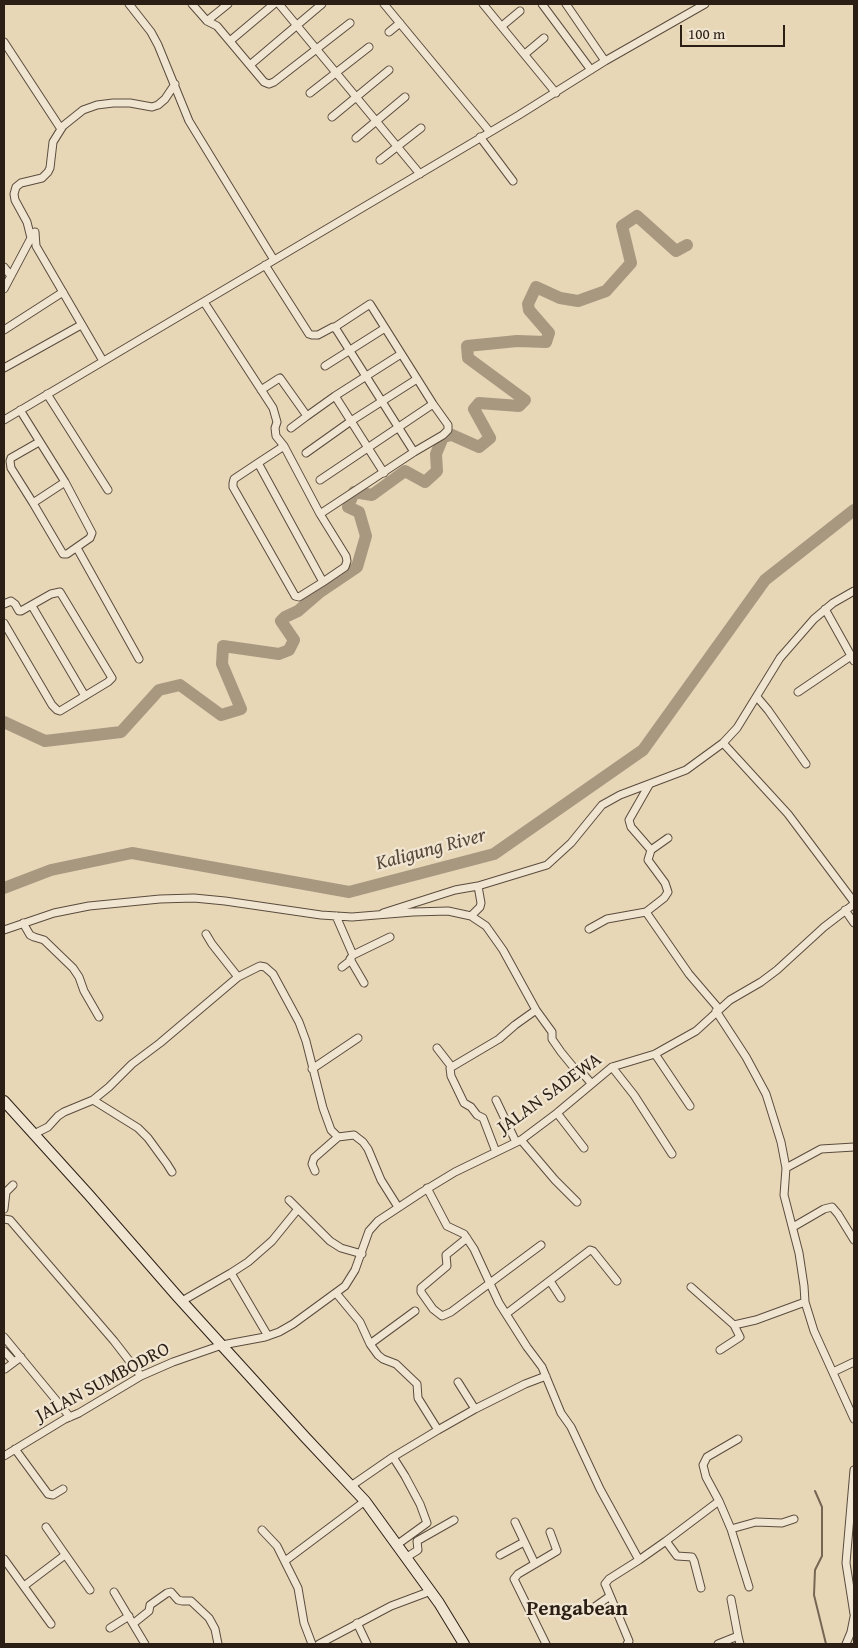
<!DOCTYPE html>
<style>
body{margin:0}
#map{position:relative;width:858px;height:1648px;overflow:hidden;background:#e8d7b7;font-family:"Gentium Book Plus",serif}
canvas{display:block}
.frame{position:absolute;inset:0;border:5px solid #2b1e15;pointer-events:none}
.scale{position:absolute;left:680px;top:25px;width:105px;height:22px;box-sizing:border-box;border:2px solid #2b1e15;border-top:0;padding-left:6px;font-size:15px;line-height:18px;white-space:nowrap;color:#2b1e15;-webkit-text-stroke:4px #f0e5d0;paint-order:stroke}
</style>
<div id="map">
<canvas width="858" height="1648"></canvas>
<div class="frame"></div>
<div class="scale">100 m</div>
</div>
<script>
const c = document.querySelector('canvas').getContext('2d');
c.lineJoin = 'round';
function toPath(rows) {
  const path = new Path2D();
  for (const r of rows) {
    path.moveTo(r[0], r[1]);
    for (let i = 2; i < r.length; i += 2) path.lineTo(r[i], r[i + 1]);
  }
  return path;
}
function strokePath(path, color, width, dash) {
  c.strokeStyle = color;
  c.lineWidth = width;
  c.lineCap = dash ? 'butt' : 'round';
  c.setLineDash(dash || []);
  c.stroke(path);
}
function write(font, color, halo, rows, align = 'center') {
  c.font = font + ' "Gentium Book Plus",serif';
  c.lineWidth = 4.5;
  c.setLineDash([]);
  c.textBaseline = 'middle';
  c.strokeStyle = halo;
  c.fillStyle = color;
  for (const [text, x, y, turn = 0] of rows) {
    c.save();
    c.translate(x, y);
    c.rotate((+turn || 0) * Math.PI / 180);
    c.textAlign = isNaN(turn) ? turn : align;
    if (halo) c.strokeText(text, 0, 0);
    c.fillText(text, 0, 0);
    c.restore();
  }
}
const stream = toPath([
 [815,1491,822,1507,822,1556,815,1570,814,1595,826,1644]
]);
const river = toPath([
 [4,722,45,741,121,732,159,690,180,685,221,715,241,709,222,664,223,646,279,654,289,650,294,640,281,621,285,617,298,611,320,592,357,567,366,536,359,512,348,507,354,492,372,495,405,471,425,482,437,471,436,454,443,437,452,435,479,447,490,438,474,409,479,403,519,406,525,400,468,358,467,346,517,341,546,342,549,333,529,310,528,304,536,287,560,298,578,301,606,291,631,263,622,226,637,216,676,251,687,245],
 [4,888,51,870,132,853,349,892,494,854,643,750,765,580,854,510]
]);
const minor = toPath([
 [129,4,151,32,158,45,189,121,274,260],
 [192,4,207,21,217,26,264,82,269,84,274,82,350,23],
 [279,4,420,174],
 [384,4,490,132],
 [483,4,556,93],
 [542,4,591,70],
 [566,4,605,61],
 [207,21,228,4],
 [502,26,520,11],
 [389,32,400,23],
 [230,41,274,4],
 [4,42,61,129],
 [525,54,544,38],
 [250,65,322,4],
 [310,93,369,47],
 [332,117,389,70],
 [480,137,513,181],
 [356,138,405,97],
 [380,160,421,128],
 [35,232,36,246,103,361],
 [265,265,309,334,312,335,318,335,333,327,336,329,414,452,320,514],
 [4,267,11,276],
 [4,289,31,238,27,222,15,200,14,194,16,187,21,183,42,178,48,172,50,168,53,142,63,126,83,110,97,105,113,103,130,103,152,107,158,105,165,99,175,84],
 [204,302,273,408,277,422,275,428,276,436,284,446,320,514,346,556,347,561,345,567,323,582],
 [335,327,370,304,433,404,448,425,448,430,443,435,414,452],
 [4,330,63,292],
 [325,366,385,328],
 [4,368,81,325],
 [261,390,278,379,280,378,307,416,335,396],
 [47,394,108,490],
 [20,410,65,482,92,533,90,538,67,554,63,554,33,503],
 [4,420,519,115,605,61,705,4],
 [291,428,307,416],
 [39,442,11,458,10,461,11,468,33,503,65,482],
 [306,453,351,421,417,379],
 [258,463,323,582,299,597,295,596,294,594,233,487,233,483,234,479,258,463,284,446],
 [384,473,335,396,401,354],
 [320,480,433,404],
 [77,548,139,659],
 [4,604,11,601,15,604,19,611,21,611,51,594,60,592,112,678,108,682,60,711,57,710,52,705,4,623],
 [32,606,85,696],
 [825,609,854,661],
 [798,692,851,656],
 [757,697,768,710,806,764],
 [723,743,788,814,854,902],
 [649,785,629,820,631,827,651,850],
 [845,910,854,923],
 [646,912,664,898,668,892,665,883,648,860,651,850,668,838],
 [383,913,455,890,478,886],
 [336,916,353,955,390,937],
 [471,916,480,907,481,903,478,886,547,865,571,843,602,805,620,795,686,770,723,743,737,728,780,658,814,619,833,603,854,591],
 [23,923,30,935,34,937,44,940,73,968,79,977,84,991,99,1017],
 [589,929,607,919,646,912,689,974,719,1009],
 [4,930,54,913,89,906,160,899,194,898,225,901,321,915,352,917,413,912,448,911,471,916,486,926,503,950,536,1010,552,1032,552,1039,561,1052,579,1074,584,1075,591,1083],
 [206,934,212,944,238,977],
 [353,955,350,959,364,983],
 [342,967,351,960],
 [716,1011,746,1057,766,1094,781,1142,786,1168,784,1195,799,1253,804,1286,805,1302,814,1331,854,1419],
 [437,1048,451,1066],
 [655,1054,690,1106],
 [612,1067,634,1095,672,1154],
 [312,1069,358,1038],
 [93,1100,138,1128,148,1138,167,1164,172,1172],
 [496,1100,516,1142],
 [557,1113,584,1148],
 [34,1134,48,1127,58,1116,64,1112,93,1100,109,1087,132,1064,160,1043,238,977,260,966,265,967,273,974,299,1022,306,1041,323,1108,331,1130,338,1137,354,1135,363,1142,368,1149,381,1180,398,1207],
 [521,1140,555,1180,577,1202],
 [496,1152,483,1118,477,1115,471,1107,464,1103,451,1076,450,1068,499,1039,515,1025,536,1010],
 [786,1168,821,1149,854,1147],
 [315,1171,312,1164,314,1158,338,1137],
 [427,1188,447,1226,464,1234,474,1249,499,1303,527,1347,542,1367,561,1413,571,1427,600,1489,639,1560],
 [289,1200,330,1241,341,1248,362,1254],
 [4,1209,6,1192,13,1185],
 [4,1219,10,1220,114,1341,141,1376],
 [793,1227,824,1209,832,1207,838,1214,854,1240],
 [467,1238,446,1255,447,1266,421,1288,421,1292,433,1309,442,1316,451,1312,541,1245],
 [231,1273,268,1336],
 [550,1281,561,1298],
 [691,1287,734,1325],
 [336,1293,360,1322,370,1344,378,1355,383,1359,396,1364,417,1384,418,1398,438,1430],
 [182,1301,231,1273,248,1262,272,1241,298,1209],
 [506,1314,590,1250,593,1251,617,1281],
 [4,1337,70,1417],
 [370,1344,415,1311],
 [720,1350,740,1337,734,1325,756,1320,805,1302],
 [4,1351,14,1362],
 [5,1369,21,1357],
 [833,1372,854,1362],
 [458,1382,475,1409],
 [738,1439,707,1457,703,1465,706,1477,719,1501,731,1529,749,1587],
 [15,1449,48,1494,53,1495,63,1489],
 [4,1456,65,1419,79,1413,141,1376,173,1362,222,1345,265,1337,279,1332,293,1324,345,1286,355,1270,369,1231,378,1221,422,1192,455,1172,521,1140,557,1113,612,1067,655,1054,696,1031,730,1000,761,982,777,970,824,927,854,904],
 [393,1457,405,1476,420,1504,427,1523,398,1544],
 [854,1470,846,1563,854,1614],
 [351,1486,393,1457,438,1430,475,1409,525,1384,546,1376],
 [515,1522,535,1564],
 [46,1527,90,1590],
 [731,1529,756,1522,782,1523,794,1519],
 [262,1530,277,1546,298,1588,304,1623,312,1644],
 [666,1541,719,1501],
 [500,1555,524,1542],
 [407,1557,418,1550,417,1541,454,1520],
 [4,1559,51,1624],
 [285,1561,365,1501],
 [24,1586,65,1555],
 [114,1592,145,1644],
 [731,1599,738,1636],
 [593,1608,610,1596],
 [134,1623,149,1611,150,1605,167,1593,171,1592,178,1600,182,1601,191,1601,209,1618,215,1629,218,1644],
 [357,1623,367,1644],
 [110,1628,129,1616],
 [319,1644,391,1606,431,1591],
 [546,1644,514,1579,518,1574,557,1551,550,1532],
 [627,1644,629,1641,606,1586,605,1584,609,1579,639,1560,666,1541,677,1556,692,1557,694,1561,701,1588],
 [718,1644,738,1636,740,1644],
 [846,1644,851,1632,854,1617]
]);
const secondary = toPath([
 [4,1101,89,1195,177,1296,305,1437,365,1501,439,1603,464,1644]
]);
const streetNames = [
 ["JALAN SADEWA",550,1094,-36],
 ["JALAN SUMBODRO",103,1383,-28]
];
const waterNames = [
 ["Kaligung River",431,850,-15]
];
const quarterNames = [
 ["Pengabean",577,1610]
];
strokePath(stream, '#766755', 2);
strokePath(river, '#a89880', 12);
strokePath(minor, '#5a4c3e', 9);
strokePath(secondary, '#2b1e15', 12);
strokePath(minor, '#f0e5d0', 7);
strokePath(secondary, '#f0e5d0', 10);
write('19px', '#2b1e15', '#f0e5d0', streetNames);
write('italic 20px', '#57493a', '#f0e5d0', waterNames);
write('bold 21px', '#2b1e15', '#f0e5d0', quarterNames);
</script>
